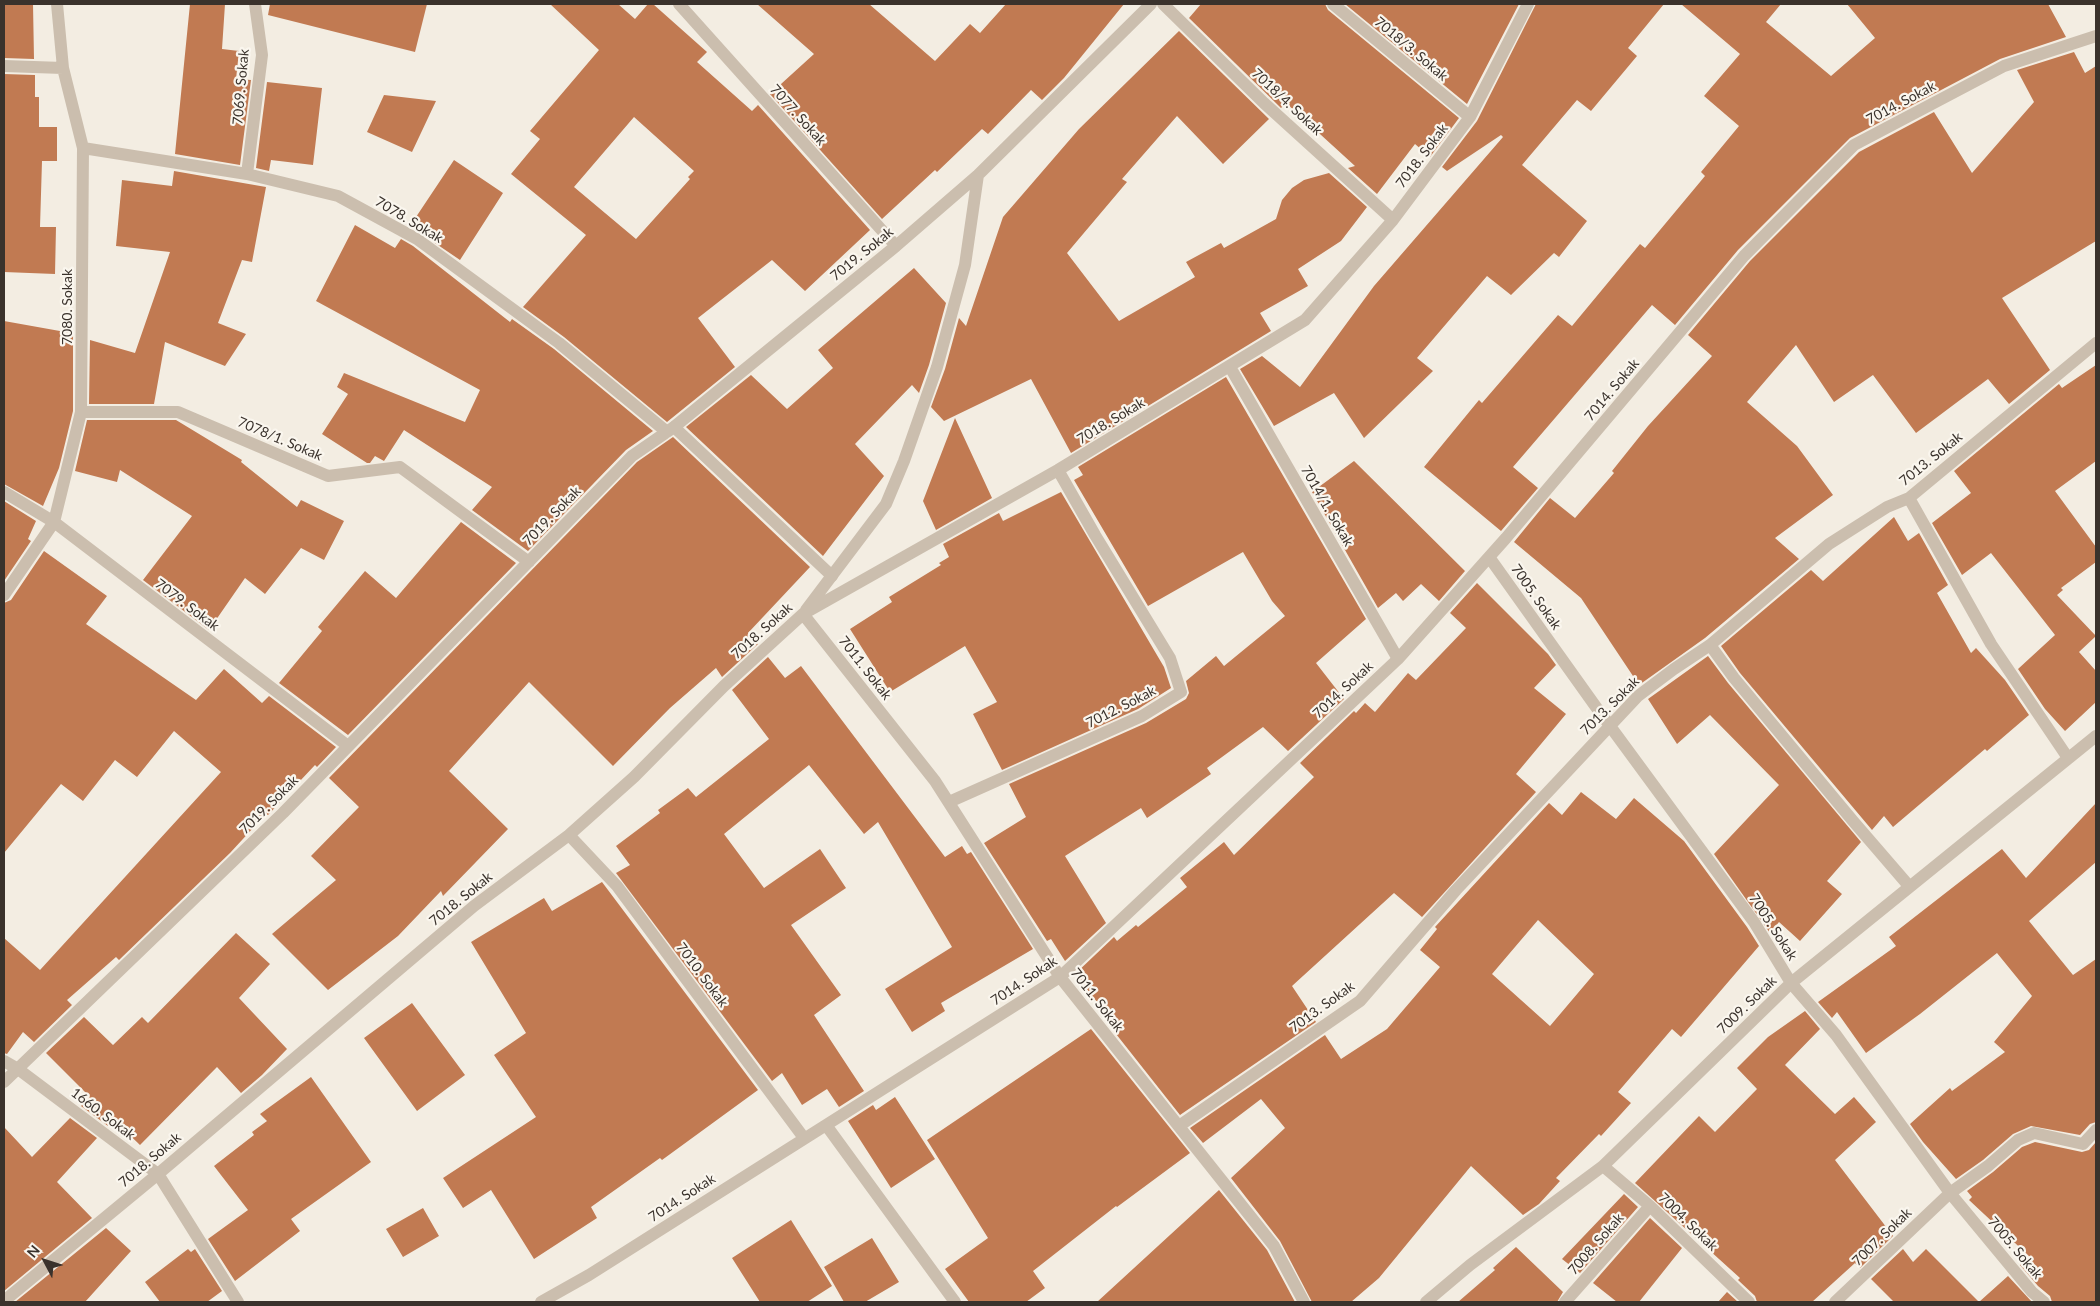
<!DOCTYPE html>
<style>
body{margin:0}
#map{position:relative;width:2100px;height:1306px;overflow:hidden;background:#f3ede2;font-family:Lato,sans-serif}
canvas{display:block}
.frame{position:absolute;inset:0;border:5px solid #3a322c;pointer-events:none}
.north{position:absolute;left:20px;top:1236px;width:50px;height:50px;-webkit-text-stroke:4px #faf6ee;paint-order:stroke;rotate:310deg;font-size:14px;font-weight:700;line-height:20px;text-align:center;color:#3a322c}
.north::after{content:'';display:block;margin:auto;width:18px;height:22px;background:#3a322c;clip-path:polygon(50% 0,100% 100%,50% 72%,0 100%)}
</style>
<div id="map">
<canvas width="2100" height="1306"></canvas>
<div class="frame"></div>
<div class="north">N</div>
</div>
<script>
const c = document.querySelector('canvas').getContext('2d');
c.lineJoin = 'round';
function paint(path, color) {
  c.fillStyle = color;
  c.fill(path, 'evenodd');
}
function toPath(rows) {
  const path = new Path2D();
  for (const r of rows) {
    path.moveTo(r[0], r[1]);
    for (let i = 2; i < r.length; i += 2) path.lineTo(r[i], r[i + 1]);
  }
  return path;
}
function strokePath(path, color, width, dash) {
  c.strokeStyle = color;
  c.lineWidth = width;
  c.lineCap = dash ? 'butt' : 'round';
  c.setLineDash(dash || []);
  c.stroke(path);
}
function write(font, color, halo, rows, align = 'center') {
  c.font = font + ' Lato,sans-serif';
  c.lineWidth = 4.5;
  c.setLineDash([]);
  c.textBaseline = 'middle';
  c.strokeStyle = halo;
  c.fillStyle = color;
  for (const [text, x, y, turn = 0] of rows) {
    c.save();
    c.translate(x, y);
    c.rotate((+turn || 0) * Math.PI / 180);
    c.textAlign = isNaN(turn) ? turn : align;
    if (halo) c.strokeText(text, 0, 0);
    c.fillText(text, 0, 0);
    c.restore();
  }
}
const building = toPath([
 [4,4,33,4,34,59,4,58],
 [190,4,225,4,222,49,239,51,236,79,251,80,240,165,175,154],
 [270,4,427,4,415,52,268,15],
 [550,4,618,4,635,19,648,4,653,4,707,52,697,62,752,111,758,105,870,230,805,291,772,260,698,318,735,367,667,422,564,337,523,307,586,235,511,174,540,139,530,131,599,50],
 [634,117,694,171,688,177,690,179,636,239,574,187],
 [757,4,869,4,935,61,970,24,980,33,1006,4,1124,4,1064,78,1042,100,1031,90,988,134,982,129,937,172,935,170,882,219,770,94,814,54],
 [1201,4,1325,4,1328,10,1459,118,1430,157,1415,144,1377,194,1348,168,1355,166,1286,103,1281,108,1189,18],
 [1345,4,1519,4,1467,104],
 [1536,4,1664,4,1628,48,1637,56,1591,111,1577,100,1522,165,1587,221,1559,257,1554,253,1511,295,1487,276,1417,358,1433,371,1364,438,1334,393,1274,426,1240,369,1262,356,1300,387,1374,286,1503,137,1501,135,1447,171,1442,167,1477,121],
 [1681,4,1781,4,1766,22,1831,76,1875,38,1847,4,2048,4,2066,37,2000,59,1850,138,1738,250,1675,325,1652,305,1513,467,1538,488,1501,531,1424,467,1479,400,1482,403,1558,315,1572,326,1640,244,1645,248,1705,176,1701,172,1739,126,1704,96,1740,54],
 [1179,31,1269,119,1223,164,1177,116,1122,179,1127,182,1067,253,1119,321,1195,277,1186,262,1221,243,1224,248,1276,219,1282,200,1292,188,1304,180,1329,173,1367,207,1341,241,1298,269,1308,286,1260,313,1271,331,1071,453,1031,379,944,421,931,407,945,369,959,318,966,326,1003,217,1079,129],
 [2074,52,2085,73,2096,66,2096,241,2002,298,2050,370,2009,404,1988,379,1916,433,1873,375,1834,402,1796,345,1747,402,1797,446,1833,495,1775,538,1799,559,1705,638,1639,685,1581,598,1514,542,1550,498,1575,518,1614,473,1612,471,1648,426,1712,356,1688,335,1750,261,1859,152,1934,112,1972,173,2034,102,2017,70],
 [4,74,35,75,35,97,39,97,39,127,57,127,57,161,42,161,40,227,56,227,55,274,4,272],
 [267,82,322,88,313,165,271,160,269,171,256,168],
 [384,95,436,101,412,152,367,132],
 [454,160,503,193,460,260,410,226],
 [174,171,266,187,252,262,242,260,218,323,246,334,225,366,165,342,154,404,89,404,90,340,135,353,170,252,116,246,122,180,172,186],
 [355,225,395,248,401,239,413,246,510,322,512,319,554,349,653,431,626,450,528,551,472,510,492,487,404,430,384,461,375,456,370,463,367,463,322,434,348,394,337,387,344,373,465,422,480,390,316,301],
 [914,268,946,303,929,365,919,393,912,385,855,444,884,476,823,556,686,427,751,375,787,409,833,368,818,350],
 [4,321,71,333,73,335,73,411,59,468,43,506,4,484],
 [2096,365,2096,461,2055,491,2096,547,2096,562,2061,588,2063,590,2057,595,2096,636,2079,652,2096,671,2096,702,2065,731,2045,709,2018,669,2055,635,1991,553,1962,575,1932,523,1971,493,1954,471,2059,384,2062,388],
 [1226,377,1366,619,1316,663,1344,699,1288,751,1263,727,1207,768,1211,774,1147,818,1141,808,1065,856,1106,923,1065,961,1051,939,1047,941,984,843,1026,817,1009,784,1146,723,1186,699,1189,693,1186,681,1216,656,1224,666,1285,616,1272,601,1243,552,1148,606,1074,480,1083,475,1078,467],
 [955,418,992,498,936,530,923,501],
 [87,420,176,420,242,460,241,462,297,507,301,500,344,521,324,560,301,548,265,594,245,578,209,630,143,580,192,516,120,470,117,482,75,471],
 [673,437,810,567,748,633,758,644,722,677,716,668,670,708,613,766,529,682,449,771,508,829,443,896,441,891,398,936,328,990,272,934,336,880,311,856,359,807,329,778,637,462],
 [1354,461,1465,571,1439,601,1421,584,1403,601,1396,593,1378,608,1312,492],
 [1061,492,1164,667,1171,688,1138,709,1002,770,973,714,997,702,965,646,890,692,850,629,892,602,889,597,941,565,939,563,949,557,943,544,999,513,1003,521],
 [4,501,36,521,28,539,31,541,4,581],
 [1894,517,1908,541,1919,533,1948,585,1937,593,1971,653,1976,648,2005,680,2029,715,1987,751,1985,749,1893,827,1884,816,1872,830,1740,673,1721,646,1811,570,1823,581],
 [461,522,516,563,348,735,279,683,322,631,318,627,365,571,396,598],
 [44,551,107,596,86,624,196,700,224,669,262,703,269,696,336,747,317,767,315,765,268,815,266,814,230,853,119,960,116,957,67,1000,72,1005,34,1042,23,1032,7,1054,4,1053,4,938,40,970,221,772,174,731,137,777,115,760,83,801,61,784,4,853,4,603,11,600],
 [1477,583,1548,654,1556,665,1534,688,1566,714,1516,774,1536,792,1422,917,1394,893,1292,986,1316,1022,1180,1115,1105,1020,1109,1017,1075,974,1114,937,1117,941,1136,925,1138,927,1187,887,1180,878,1224,842,1234,855,1314,777,1300,763,1354,711,1356,713,1365,703,1375,712,1408,673,1416,680,1466,628,1450,613],
 [1708,656,1728,683,1861,842,1827,881,1842,894,1800,941,1779,922,1770,933,1714,854,1779,785,1710,715,1677,744,1648,699],
 [768,657,785,678,801,666,945,857,962,846,967,854,971,852,1033,949,941,1003,945,1011,912,1032,885,989,952,947,878,822,864,834,809,765,724,834,764,888,820,849,846,888,791,925,841,995,814,1015,864,1091,839,1107,827,1089,802,1105,782,1073,772,1081,616,873,630,865,616,846,660,813,658,810,688,788,696,797,769,739,732,690],
 [1581,792,1616,819,1634,798,1684,841,1747,927,1759,946,1681,1037,1672,1029,1618,1092,1631,1103,1601,1136,1599,1134,1556,1178,1560,1181,1539,1204,1523,1215,1471,1166,1379,1278,1351,1302,1312,1302,1280,1241,1231,1178,1285,1128,1261,1099,1203,1143,1190,1128,1325,1035,1341,1059,1387,1029,1440,967,1420,950,1437,929,1435,927,1549,803,1562,815],
 [1538,920,1594,974,1550,1026,1492,974],
 [2096,803,2096,862,2029,921,2073,975,2096,959,2096,1122,2090,1124,2080,1135,2031,1126,2013,1134,1983,1160,1956,1179,1923,1142,1910,1124,1950,1088,1952,1091,2005,1052,1994,1042,2032,996,1997,953,1920,1014,1866,1053,1837,1012,1832,1018,1818,1002,1896,946,1889,937,2002,849,2026,878],
 [602,882,758,1090,662,1160,660,1158,591,1207,597,1218,534,1259,491,1190,463,1208,443,1178,536,1117,494,1055,526,1033,471,942,544,898,552,911],
 [236,933,270,964,239,998,287,1049,262,1075,241,1093,217,1067,140,1145,114,1120,108,1126,81,1106,90,1097,46,1053,84,1017,113,1045,142,1017,148,1023],
 [412,1003,465,1075,417,1111,364,1038],
 [1805,1011,1820,1029,1785,1065,1835,1114,1854,1097,1876,1122,1835,1160,1893,1236,1860,1268,1855,1263,1812,1302,1757,1302,1755,1296,1738,1280,1740,1278,1635,1183,1699,1116,1715,1132,1757,1089,1737,1068,1768,1037],
 [1091,1029,1190,1153,1117,1207,1116,1206,1033,1271,1045,1288,1026,1302,969,1302,945,1269,988,1238,927,1140],
 [311,1077,371,1162,291,1219,300,1231,235,1281,208,1239,248,1210,214,1166,254,1135,252,1132,267,1121,260,1114],
 [895,1097,935,1159,891,1188,848,1121,873,1105,876,1110],
 [70,1118,97,1138,57,1182,92,1218,4,1291,4,1127,32,1157],
 [2035,1142,2082,1152,2089,1150,2096,1142,2096,1302,2052,1302,2050,1296,2038,1286,2020,1265,2030,1257,1969,1200,1972,1197,1967,1191,1993,1172,2022,1147],
 [1219,1190,1267,1250,1295,1302,1097,1302],
 [1624,1194,1638,1207,1580,1273,1562,1259],
 [423,1208,439,1236,403,1257,386,1229],
 [1650,1218,1682,1248,1639,1302,1617,1302,1593,1283],
 [791,1220,832,1286,807,1302,760,1302,732,1258],
 [106,1228,131,1251,85,1302,15,1302],
 [872,1238,899,1282,865,1302,844,1302,824,1267],
 [1516,1247,1563,1292,1557,1302,1458,1302,1495,1270,1493,1268],
 [188,1249,191,1252,195,1249,222,1291,207,1302,160,1302,145,1282],
 [1903,1249,1913,1262,1926,1249,1979,1302,2008,1276,2032,1302,1894,1302,1871,1279],
 [1727,1292,1738,1302,1718,1302]
]);
const lane = toPath([
 [674,427,832,576]
]);
const street = toPath([
 [679,4,896,246],
 [1163,4,1264,103,1393,220],
 [1333,4,1470,117],
 [4,66,63,68],
 [83,148,247,174,338,196,417,239,559,343,667,432],
 [247,174,262,55,255,4],
 [1230,367,1398,659],
 [81,412,178,412,328,476,400,467,529,562],
 [4,492,54,522,348,746],
 [1909,498,1991,644,2068,758],
 [1489,557,1596,707,1754,922,1791,983,1836,1035,1950,1193,2032,1292,2044,1302],
 [4,595,54,522,81,412,83,148,63,68,57,4],
 [806,610,886,504,904,461,937,367,965,265,978,175],
 [803,614,935,781,1060,977,1274,1246,1304,1302],
 [1710,645,1734,678,1853,821,1909,886],
 [949,802,1142,716,1181,692,1170,658,1095,535,1058,470],
 [569,835,617,886,804,1138],
 [4,1061,18,1069,158,1174,238,1302],
 [4,1082,283,813,632,456,674,427,896,246,978,175,1151,4],
 [826,1125,955,1302],
 [1179,1126,1360,1001,1456,890,1638,696,1674,669,1710,645,1829,544,1887,507,1909,498,2096,343],
 [1603,1166,1650,1206,1749,1302],
 [4,1301,158,1174,474,906,569,835,634,777,724,686,803,614,1058,470,1305,320,1393,220,1470,117,1528,4],
 [541,1302,589,1275,1060,977,1398,659,1506,538,1744,256,1854,145,2004,66,2096,36],
 [1426,1302,1470,1265,1603,1166,1791,983,2096,736],
 [1565,1302,1650,1206],
 [1835,1302,1950,1193,1988,1166,2018,1140,2034,1133,2083,1144,2096,1130]
]);
const streetNames = [
 ["7018/3. Sokak",1411,49,40],
 ["7069. Sokak",241,87,-85],
 ["7018/4. Sokak",1287,102,43],
 ["7014. Sokak",1901,103,-28],
 ["7077. Sokak",798,115,48],
 ["7018. Sokak",1422,156,-53],
 ["7078. Sokak",409,220,31],
 ["7019. Sokak",862,254,-39],
 ["7080. Sokak",67,307,-90],
 ["7014. Sokak",1612,390,-50],
 ["7018. Sokak",1111,421,-31],
 ["7078/1. Sokak",280,439,23],
 ["7013. Sokak",1931,459,-39],
 ["7014/1. Sokak",1327,506,60],
 ["7019. Sokak",552,516,-46],
 ["7005. Sokak",1536,597,55],
 ["7079. Sokak",187,605,37],
 ["7018. Sokak",762,631,-42],
 ["7011. Sokak",865,668,52],
 ["7014. Sokak",1343,690,-43],
 ["7013. Sokak",1610,706,-45],
 ["7012. Sokak",1121,707,-27],
 ["7019. Sokak",269,805,-45],
 ["7018. Sokak",461,899,-39],
 ["7005. Sokak",1773,927,57],
 ["7010. Sokak",702,975,53],
 ["7014. Sokak",1024,981,-34],
 ["7011. Sokak",1097,1000,52],
 ["7009. Sokak",1747,1005,-44],
 ["7013. Sokak",1322,1007,-36],
 ["1660. Sokak",103,1114,37],
 ["7018. Sokak",150,1160,-40],
 ["7014. Sokak",682,1198,-33],
 ["7004. Sokak",1688,1222,44],
 ["7007. Sokak",1882,1237,-44],
 ["7008. Sokak",1596,1244,-49],
 ["7005. Sokak",2015,1248,50]
];
paint(building, '#c17a52');
strokePath(lane, '#cbbeae', 12);
strokePath(street, '#cbbeae', 12);
write('14px', '#3a322c', '#faf6ee', streetNames);
</script>
